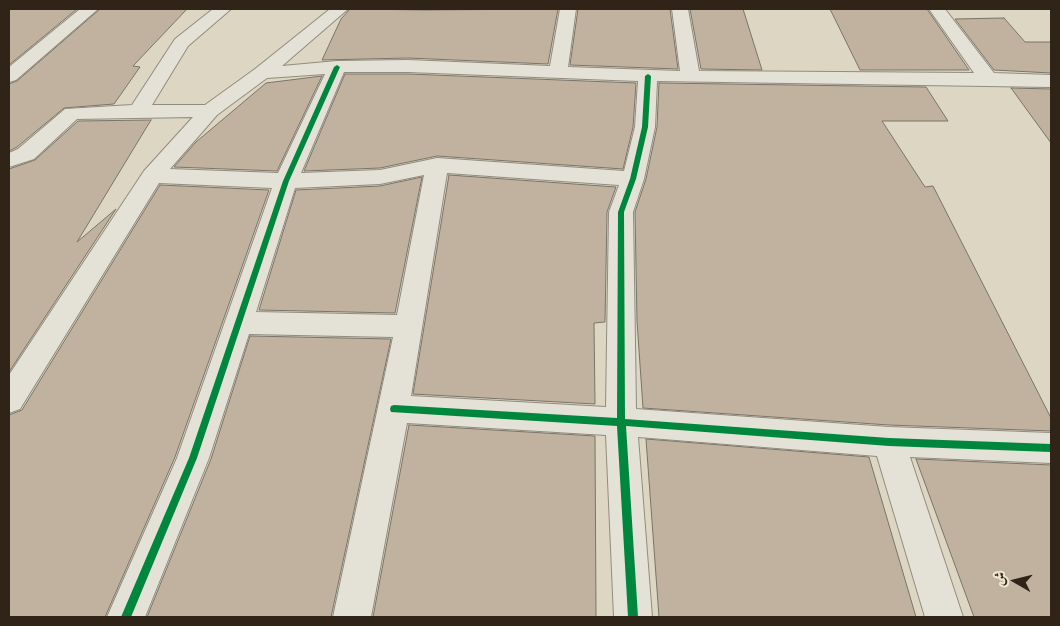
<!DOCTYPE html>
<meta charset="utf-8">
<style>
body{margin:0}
#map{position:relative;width:1060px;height:626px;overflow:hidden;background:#dcd6c2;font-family:"IM FELL English",Amiri,serif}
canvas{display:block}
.frame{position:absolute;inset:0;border:10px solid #302317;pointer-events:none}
.north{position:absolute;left:990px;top:556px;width:50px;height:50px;-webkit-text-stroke:4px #efe8d1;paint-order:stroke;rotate:278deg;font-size:14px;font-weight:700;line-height:20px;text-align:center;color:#302317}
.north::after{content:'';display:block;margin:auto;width:18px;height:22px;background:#302317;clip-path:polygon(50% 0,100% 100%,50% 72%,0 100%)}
</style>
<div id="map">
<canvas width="1060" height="626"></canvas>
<div class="frame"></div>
<div class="north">ش</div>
</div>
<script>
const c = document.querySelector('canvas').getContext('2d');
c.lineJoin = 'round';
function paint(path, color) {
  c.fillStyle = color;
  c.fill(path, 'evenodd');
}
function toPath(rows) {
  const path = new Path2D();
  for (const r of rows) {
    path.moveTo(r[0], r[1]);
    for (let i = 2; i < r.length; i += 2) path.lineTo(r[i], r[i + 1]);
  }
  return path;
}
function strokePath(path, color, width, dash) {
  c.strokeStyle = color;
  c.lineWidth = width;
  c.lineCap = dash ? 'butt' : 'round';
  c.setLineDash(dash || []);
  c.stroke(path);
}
const building = toPath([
 [9,9,77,9,9,65,9,9],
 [100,9,187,9,133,66,140,67,114,104,64,108,17,147,9,151,9,84,17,81,100,9],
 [350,9,424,10,558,9,548,64,408,58,322,60,341,19,350,9],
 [578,9,670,9,678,69,570,65,578,9],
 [690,9,743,9,762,70,701,69,690,9],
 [830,9,927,9,969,70,860,70,830,9],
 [1004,18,1025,42,1051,42,1051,73,994,70,955,19,1004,18],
 [345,74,408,74,636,83,633,127,623,169,437,156,380,168,304,171,345,74],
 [322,76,277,171,174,167,196,142,266,83,322,76],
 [659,83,926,87,948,121,882,121,925,187,933,186,1051,418,1051,431,889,425,643,408,637,321,635,212,646,179,657,127,659,83],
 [1011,88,1051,89,1051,143,1011,88],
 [151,120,77,242,116,209,9,372,9,169,35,160,78,121,151,120],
 [449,175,616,187,607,212,605,322,594,323,595,404,413,394,449,175],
 [422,177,395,313,259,310,296,190,380,186,422,177],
 [160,185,269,190,175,457,105,617,9,617,9,415,22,410,160,185],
 [250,336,391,339,331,617,147,617,211,459,250,336],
 [409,425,595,436,596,617,373,617,409,425],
 [646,439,869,457,916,617,659,617,646,439],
 [916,459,1051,465,1051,617,974,617,916,459]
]);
const minor = toPath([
 [80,9,98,9,16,80,9,82,9,67,80,9],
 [213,9,231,9,188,46,152,105,205,105,255,69,330,9,348,9,282,66,337,61,408,60,550,66,560,9,576,9,568,67,680,71,672,9,688,9,699,71,974,73,929,9,945,9,994,73,1051,75,1051,87,657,81,655,127,644,179,633,212,636,409,889,427,1051,433,1051,463,910,457,963,617,925,617,877,456,638,437,652,617,614,617,606,435,407,423,371,617,333,617,393,337,249,334,209,458,145,617,107,617,177,458,272,188,159,183,20,409,9,413,9,375,144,171,193,117,77,119,34,159,9,167,9,153,18,149,65,109,132,105,175,39,213,9],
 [344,72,408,72,638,81,635,127,624,171,437,158,380,170,301,173,344,72],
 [325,74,278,173,170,169,217,115,267,78,325,74],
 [447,173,619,185,609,212,606,407,411,396,447,173],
 [424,175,397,315,256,312,295,188,380,184,424,175]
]);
const cycleway = toPath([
 [337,65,340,67,289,181,197,458,131,617,121,617,189,458,283,181,334,67,337,65],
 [648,74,651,76,648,127,636,179,624,212,625,419,889,438,1051,444,1051,452,889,446,626,426,638,617,628,617,617,426,391,412,390,409,391,406,394,405,617,418,618,212,630,179,642,127,645,76,648,74]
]);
paint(building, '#c1b2a0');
strokePath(building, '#797468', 1);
strokePath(minor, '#918c7f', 2);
paint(minor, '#e4e1d7');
paint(cycleway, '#00873e');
</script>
